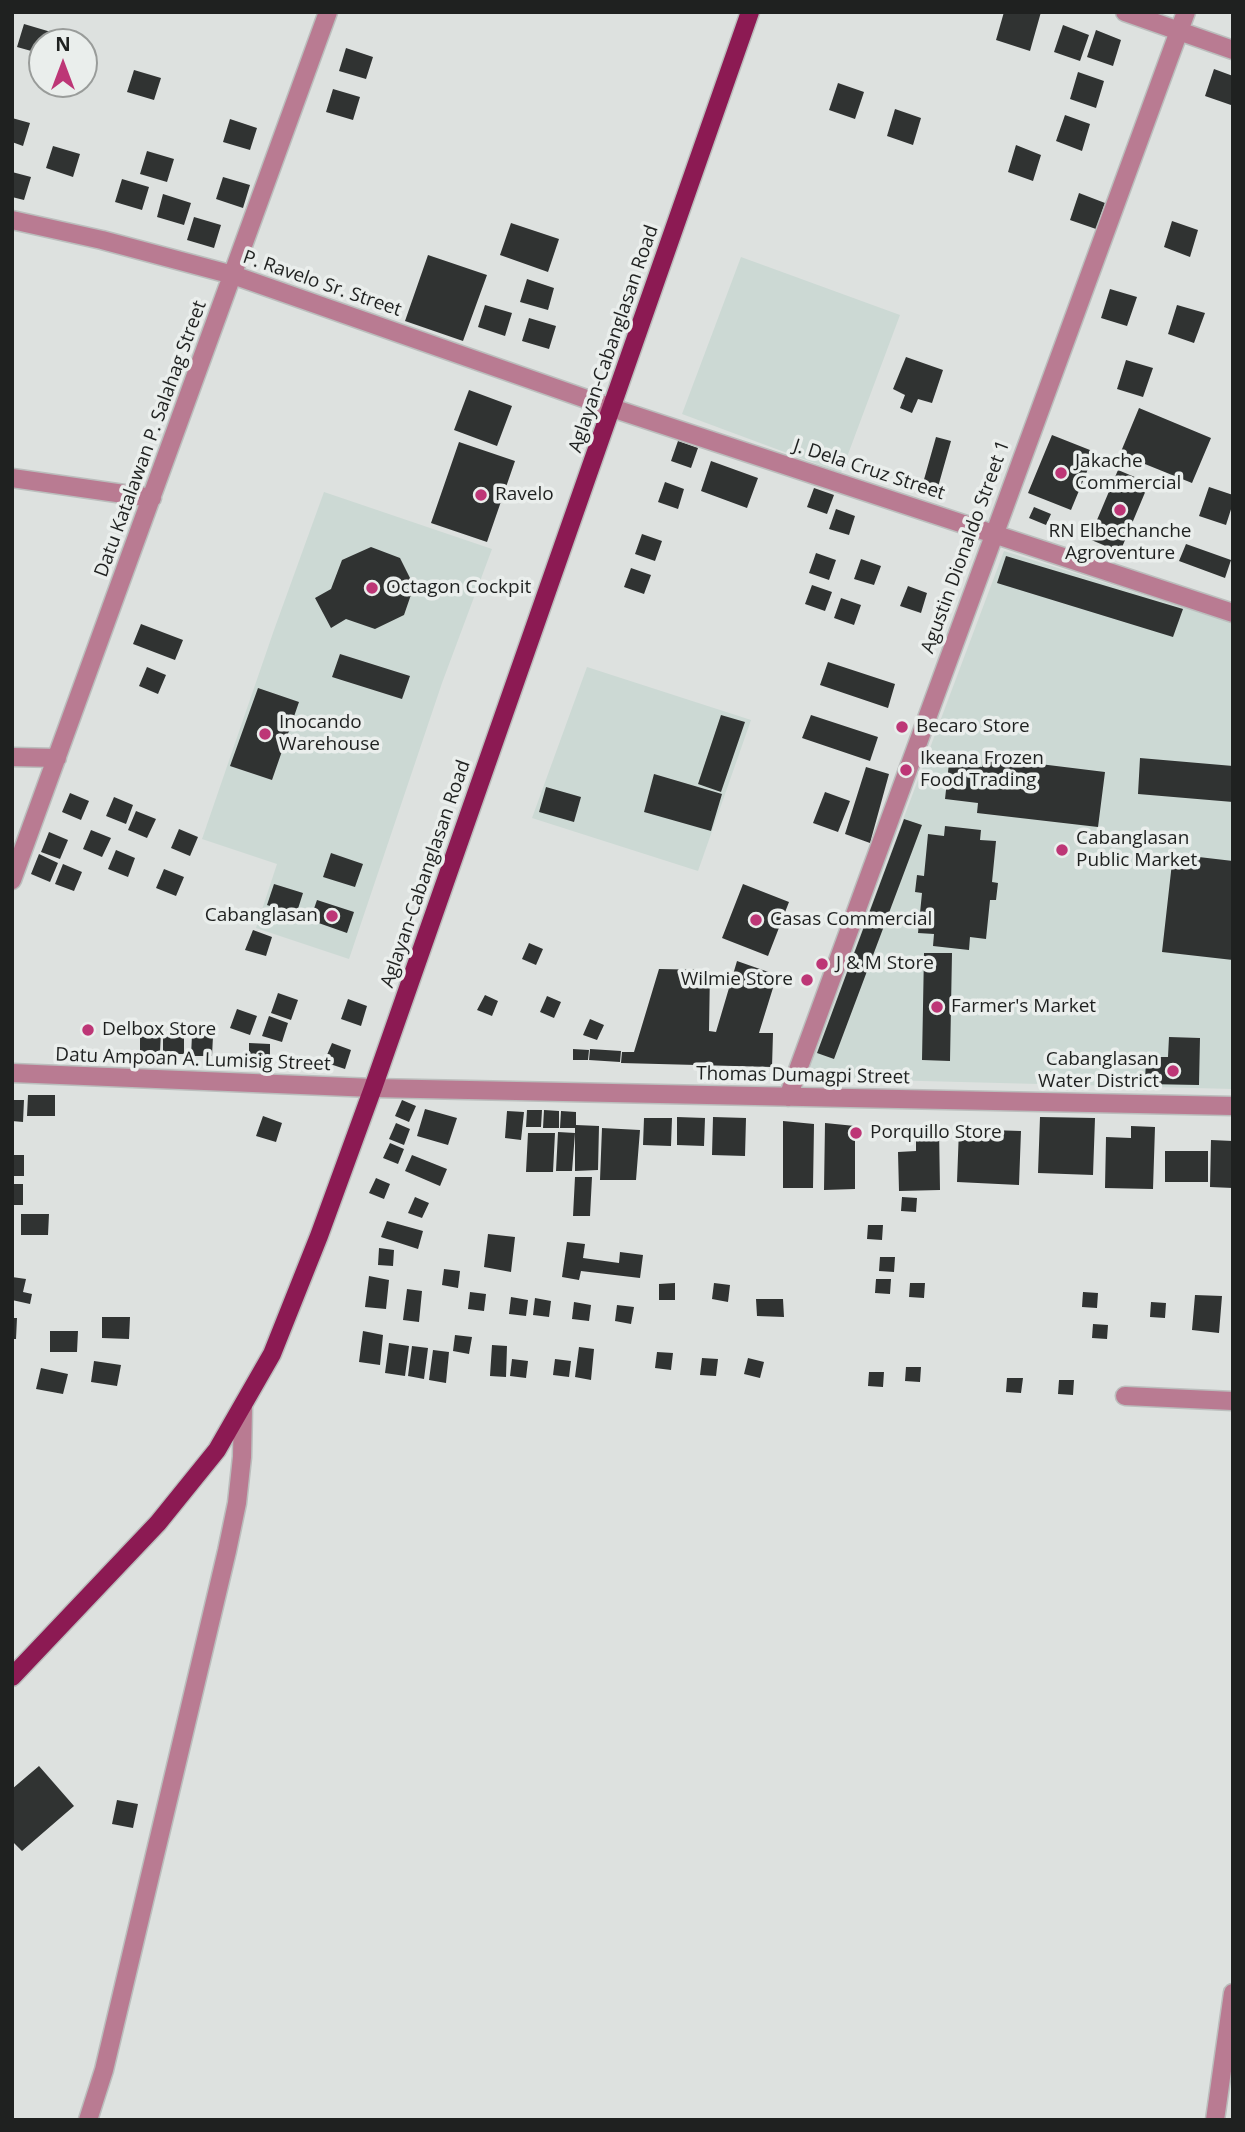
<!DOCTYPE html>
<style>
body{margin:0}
#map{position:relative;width:1245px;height:2132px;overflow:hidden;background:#dde1df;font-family:"Open Sans",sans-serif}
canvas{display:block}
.frame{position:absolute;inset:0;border:14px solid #1f2120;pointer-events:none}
.north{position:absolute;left:28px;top:28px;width:70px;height:70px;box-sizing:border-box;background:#eaeeec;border:2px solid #999c9a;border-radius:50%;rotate:0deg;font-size:19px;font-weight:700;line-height:28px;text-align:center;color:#1f2120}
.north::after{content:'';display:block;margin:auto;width:24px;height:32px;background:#bd3676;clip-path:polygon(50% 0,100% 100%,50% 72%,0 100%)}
</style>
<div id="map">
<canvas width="1245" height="2132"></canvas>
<div class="frame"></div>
<div class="north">N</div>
</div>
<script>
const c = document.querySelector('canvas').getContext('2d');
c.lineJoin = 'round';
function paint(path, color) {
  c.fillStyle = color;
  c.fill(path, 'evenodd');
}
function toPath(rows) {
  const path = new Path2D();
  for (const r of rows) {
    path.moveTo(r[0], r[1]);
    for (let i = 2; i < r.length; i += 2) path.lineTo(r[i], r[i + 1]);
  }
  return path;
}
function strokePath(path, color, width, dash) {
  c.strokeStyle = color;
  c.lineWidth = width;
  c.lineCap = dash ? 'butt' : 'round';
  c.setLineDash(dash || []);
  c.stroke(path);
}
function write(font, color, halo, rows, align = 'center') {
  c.font = font + ' "Open Sans",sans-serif';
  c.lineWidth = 7;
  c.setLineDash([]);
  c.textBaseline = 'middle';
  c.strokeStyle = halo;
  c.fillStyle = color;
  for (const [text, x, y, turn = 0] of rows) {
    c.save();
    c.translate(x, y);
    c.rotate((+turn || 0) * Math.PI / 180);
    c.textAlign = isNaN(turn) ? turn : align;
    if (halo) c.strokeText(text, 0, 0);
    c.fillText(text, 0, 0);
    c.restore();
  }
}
const built = toPath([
 [741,257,900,315,841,473,682,414],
 [324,492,492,549,442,683,349,959,256,928,277,864,202,839,274,630],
 [1004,551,1233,623,1233,1089,806,1078],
 [587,667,751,720,698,871,532,818]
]);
const building = toPath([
 [1004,12,1041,12,1030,51,996,40],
 [24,24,51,32,48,42,42,42,42,54,17,47],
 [1063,25,1089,35,1080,61,1054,52],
 [1096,30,1121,40,1113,66,1087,57],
 [346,48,373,57,366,79,339,71],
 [1214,69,1233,76,1231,105,1205,96],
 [134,70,161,78,154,100,127,92],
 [1078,72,1104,81,1096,108,1070,99],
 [838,83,864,92,855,119,829,110],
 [333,89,360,97,353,120,326,112],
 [895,109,921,118,913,145,887,136],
 [1065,115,1090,124,1082,151,1056,141],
 [12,118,30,123,23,146,12,142],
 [230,119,257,128,250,150,223,142],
 [1016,145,1041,155,1033,181,1008,172],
 [53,146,80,154,73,177,46,168],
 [147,151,174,159,167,182,140,174],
 [12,172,31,177,24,200,12,197],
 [223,177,250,185,243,208,216,199],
 [122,179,149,187,142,210,115,202],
 [1079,193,1105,203,1096,229,1070,220],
 [163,194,191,203,184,225,157,217],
 [194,217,221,225,214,248,187,240],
 [1172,221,1198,230,1190,257,1164,247],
 [511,223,559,239,548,272,500,255],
 [428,255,487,275,463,341,405,321],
 [527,279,554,288,548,310,520,302],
 [1110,289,1137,297,1127,326,1101,318],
 [485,305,512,313,505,336,478,327],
 [1177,305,1205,313,1194,343,1168,334],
 [529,318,556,326,549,349,522,341],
 [906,357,943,370,932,403,918,399,912,413,900,408,905,395,893,389],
 [1126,360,1153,368,1143,397,1117,389],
 [469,390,512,406,497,446,454,430],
 [1139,408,1211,438,1192,483,1120,454],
 [1052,435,1095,452,1071,510,1028,493],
 [936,437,951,441,938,487,923,483],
 [678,441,698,448,691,468,671,461],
 [459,442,515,461,487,542,431,523],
 [711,461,758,478,747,508,701,491],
 [1118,470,1149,483,1120,552,1089,539],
 [665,482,684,489,678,509,658,502],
 [1209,487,1233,495,1233,503,1226,525,1199,516],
 [814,488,834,495,827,514,807,507],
 [1034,507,1051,514,1046,525,1029,518],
 [836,509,855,516,849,535,829,529],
 [642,534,662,541,655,561,635,554],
 [1186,544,1231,560,1225,578,1179,561],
 [371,547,400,558,414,586,404,615,375,629,346,619,331,628,315,598,331,589,342,560],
 [816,553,836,560,829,580,809,573],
 [1006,556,1183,609,1173,637,997,583],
 [861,559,881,566,874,585,854,579],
 [631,568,651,575,644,594,624,587],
 [812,585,832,592,825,611,805,604],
 [908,586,927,593,921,613,900,606],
 [841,598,861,605,854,625,834,618],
 [141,624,183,640,175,660,133,644],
 [340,654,410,676,402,699,332,677],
 [828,662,895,684,888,708,820,685],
 [147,667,166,675,158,694,139,686],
 [258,688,299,702,272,780,230,766],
 [721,715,745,722,721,792,698,784],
 [811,715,878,737,870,761,802,738],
 [983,757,1105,772,1098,827,977,813,978,803,945,799,949,763,982,767],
 [1140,758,1233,766,1233,802,1138,794],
 [866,767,889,774,870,843,845,834],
 [654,774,722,794,711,831,644,812],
 [546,787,581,797,574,822,539,812],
 [825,792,850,801,838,832,813,823],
 [70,793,89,801,81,820,62,812],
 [114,797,133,805,126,824,106,816],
 [136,811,156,819,147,838,128,830],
 [904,819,922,825,834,1059,817,1053],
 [945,826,981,830,980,840,996,841,992,882,998,883,996,900,990,900,986,939,970,937,969,950,933,946,934,934,918,933,922,893,915,892,917,875,924,876,928,834,944,836],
 [179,829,198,837,190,856,171,848],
 [91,830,111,838,102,857,83,849],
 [49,832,68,840,60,859,41,852],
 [116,850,135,858,128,877,108,869],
 [331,853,363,864,355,887,323,877],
 [39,854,58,863,50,882,31,874],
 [1173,854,1233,861,1233,960,1162,952],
 [63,864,82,872,74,891,55,884],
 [164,869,184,877,176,896,156,888],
 [274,884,303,893,296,915,267,905],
 [743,884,789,902,768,956,722,938],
 [317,900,354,912,347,933,310,920],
 [253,930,272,937,266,956,245,950],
 [529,943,543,949,536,965,522,959],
 [924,953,952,953,950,1061,922,1060],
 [737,961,777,975,759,1033,773,1033,772,1067,621,1063,622,1052,634,1052,659,969,710,970,709,1031,716,1032],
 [278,993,298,1000,291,1020,271,1013],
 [485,995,498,1001,492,1016,477,1010],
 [547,996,561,1002,554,1018,540,1012],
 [348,999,367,1006,361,1026,341,1019],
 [237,1009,257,1016,250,1035,230,1028],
 [269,1016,288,1023,282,1042,262,1036],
 [590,1019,604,1025,597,1040,583,1035],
 [140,1030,161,1031,160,1052,140,1052],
 [163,1033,184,1034,184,1054,163,1054],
 [192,1035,213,1036,212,1056,191,1056],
 [1169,1037,1200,1038,1199,1085,1145,1084,1146,1057,1168,1057],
 [249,1043,270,1044,270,1065,249,1064],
 [332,1043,351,1050,345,1069,324,1062],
 [573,1049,589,1050,588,1060,573,1060],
 [590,1049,621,1051,620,1062,589,1060],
 [28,1095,55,1095,55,1116,27,1116],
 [12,1100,24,1100,23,1122,12,1121],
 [402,1100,416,1106,409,1122,395,1116],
 [425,1109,457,1118,448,1145,417,1136],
 [527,1110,542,1110,541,1127,526,1127],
 [544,1110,559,1111,559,1128,543,1128],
 [507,1111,524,1112,521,1140,505,1138],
 [561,1111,576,1112,576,1125,599,1126,598,1170,575,1171,575,1128,560,1128],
 [263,1116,282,1123,276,1142,256,1136],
 [677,1117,705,1118,704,1146,677,1145],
 [713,1117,746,1118,745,1156,712,1155],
 [1040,1117,1095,1118,1093,1175,1038,1173],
 [644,1118,672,1118,671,1146,643,1145],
 [783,1121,814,1124,813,1188,783,1188],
 [396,1123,410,1129,404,1145,389,1139],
 [825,1123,855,1126,855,1189,824,1190],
 [1131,1126,1155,1127,1153,1189,1105,1188,1106,1137,1131,1138],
 [939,1127,940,1190,899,1191,898,1152,916,1151,916,1128],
 [602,1128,640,1130,636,1180,600,1180],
 [959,1129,1021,1131,1019,1185,957,1182],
 [558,1132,575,1133,572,1171,556,1171],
 [528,1133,555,1133,553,1172,526,1172],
 [1211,1140,1233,1141,1233,1188,1210,1187],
 [390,1143,404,1149,398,1164,383,1158],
 [1165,1151,1208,1151,1208,1182,1165,1182],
 [12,1155,24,1155,24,1176,12,1176],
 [412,1155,447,1169,440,1186,405,1171],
 [575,1177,592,1177,590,1216,573,1216],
 [376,1178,390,1184,384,1199,369,1193],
 [12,1184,23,1184,23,1205,12,1205],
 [415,1197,429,1203,422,1218,408,1213],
 [902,1197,917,1198,916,1212,901,1211],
 [21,1214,49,1214,48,1235,21,1235],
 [387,1221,423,1231,418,1249,381,1237],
 [868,1225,883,1225,882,1240,867,1239],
 [488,1234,515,1237,511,1272,484,1267],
 [567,1242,585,1244,583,1258,619,1263,620,1252,643,1255,640,1278,581,1271,579,1280,562,1277],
 [379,1248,394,1250,393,1266,378,1265],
 [880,1257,895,1257,894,1272,879,1271],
 [444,1269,460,1271,458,1288,442,1285],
 [369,1276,389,1280,386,1309,365,1307],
 [12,1277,26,1279,23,1292,32,1294,30,1304,12,1300],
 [876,1279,891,1279,890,1294,875,1293],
 [675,1283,675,1300,659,1300,659,1284],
 [714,1283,730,1285,728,1302,712,1299],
 [910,1283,925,1283,924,1298,909,1297],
 [407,1289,422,1291,419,1322,403,1320],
 [470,1292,486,1294,484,1311,468,1309],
 [1083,1292,1098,1293,1097,1308,1082,1307],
 [1195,1295,1222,1296,1219,1333,1192,1330],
 [511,1297,528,1300,526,1316,509,1314],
 [535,1298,551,1301,549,1317,533,1315],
 [756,1299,783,1299,784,1317,757,1316],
 [574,1302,591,1305,589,1321,572,1319],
 [1151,1302,1166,1303,1165,1318,1150,1317],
 [617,1305,634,1307,631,1324,615,1321],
 [102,1317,130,1317,129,1339,102,1338],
 [12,1318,17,1318,16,1339,12,1339],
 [1093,1324,1108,1325,1107,1339,1092,1338],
 [50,1331,78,1331,77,1352,50,1352],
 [363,1331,383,1335,380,1365,359,1362],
 [455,1335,472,1337,469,1354,453,1351],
 [389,1343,409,1346,405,1376,385,1373],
 [492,1345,507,1346,506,1377,490,1376],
 [412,1346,428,1348,424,1379,408,1376],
 [579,1347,594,1349,591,1380,575,1377],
 [433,1350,449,1352,446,1383,429,1380],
 [657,1352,673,1353,671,1370,655,1368],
 [702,1358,718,1359,716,1376,700,1375],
 [748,1358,764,1362,760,1378,744,1374],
 [512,1359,528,1361,526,1378,510,1376],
 [555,1359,571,1361,569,1377,553,1375],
 [94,1361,121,1365,117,1386,91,1382],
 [906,1367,921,1367,920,1382,905,1381],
 [41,1368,68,1374,63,1394,36,1389],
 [869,1372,884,1372,883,1387,868,1386],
 [1007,1378,1023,1378,1021,1393,1006,1392],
 [1059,1380,1074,1380,1073,1395,1058,1394],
 [39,1766,74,1806,22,1851,12,1841,12,1789],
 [117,1800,138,1804,133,1828,112,1824]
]);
const minor = toPath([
 [1125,12,1233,50],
 [12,220,102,240,233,275,612,408,1233,613],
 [12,478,152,498],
 [12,757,57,758],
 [12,880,328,12],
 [12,1073,373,1088,1233,1106],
 [788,1097,1186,12],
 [1125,1396,1233,1401],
 [88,2120,104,2070,227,1551,237,1503,242,1457,243,1407],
 [1215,2120,1233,1993]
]);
const major = toPath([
 [12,1677,158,1523,217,1450,272,1354,319,1236,373,1088,750,12]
]);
const markers = [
 [1061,473,7,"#bd3676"],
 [481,495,7,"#bd3676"],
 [1120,510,7,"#bd3676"],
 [372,588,7,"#bd3676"],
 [902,727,7,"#bd3676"],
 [265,734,7,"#bd3676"],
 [906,770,7,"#bd3676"],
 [1062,850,7,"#bd3676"],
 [332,916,7,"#bd3676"],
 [756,920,7,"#bd3676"],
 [822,964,7,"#bd3676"],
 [807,980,7,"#bd3676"],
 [937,1007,7,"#bd3676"],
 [88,1030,7,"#bd3676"],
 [1173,1071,7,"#bd3676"],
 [856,1133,7,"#bd3676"]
];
const streetNames = [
 ["P. Ravelo Sr. Street",322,284,19],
 ["Aglayan-Cabanglasan Road",614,339,-71],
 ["Datu Katalawan P. Salahag Street",151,439,-70],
 ["J. Dela Cruz Street",869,470,18],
 ["Agustin Dionaldo Street 1",966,547,-70],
 ["Aglayan-Cabanglasan Road",426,874,-71],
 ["Datu Ampoan A. Lumisig Street",193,1060,2],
 ["Thomas Dumagpi Street",803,1076,1]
];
const poiNames = [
 ["Jakache",1075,462],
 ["Commercial",1075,484],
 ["Ravelo",495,495],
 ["RN Elbechanche",1120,532,"center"],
 ["Agroventure",1120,554,"center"],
 ["Octagon Cockpit",386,588],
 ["Inocando",279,723],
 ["Warehouse",279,745],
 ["Becaro Store",916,727],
 ["Ikeana Frozen",920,759],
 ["Food Trading",920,781],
 ["Cabanglasan",1076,839],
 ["Public Market",1076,861],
 ["Cabanglasan",318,916,"right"],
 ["Casas Commercial",770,920],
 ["J & M Store",836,964],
 ["Wilmie Store",793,980,"right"],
 ["Farmer's Market",951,1007],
 ["Delbox Store",102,1030],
 ["Cabanglasan",1159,1060,"right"],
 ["Water District",1159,1082,"right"],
 ["Porquillo Store",870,1133]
];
paint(built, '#ccd9d4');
paint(building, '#303332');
strokePath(minor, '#bbbebd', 21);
strokePath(major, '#bbbebd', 21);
strokePath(minor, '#b97b92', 18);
strokePath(major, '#8c1a53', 18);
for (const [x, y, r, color] of markers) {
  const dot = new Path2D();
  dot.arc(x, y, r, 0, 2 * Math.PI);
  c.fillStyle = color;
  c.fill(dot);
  strokePath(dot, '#eaeeec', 2.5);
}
write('19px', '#1f2120', '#eaeeec', streetNames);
write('19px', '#1f2120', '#eaeeec', poiNames, 'left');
</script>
